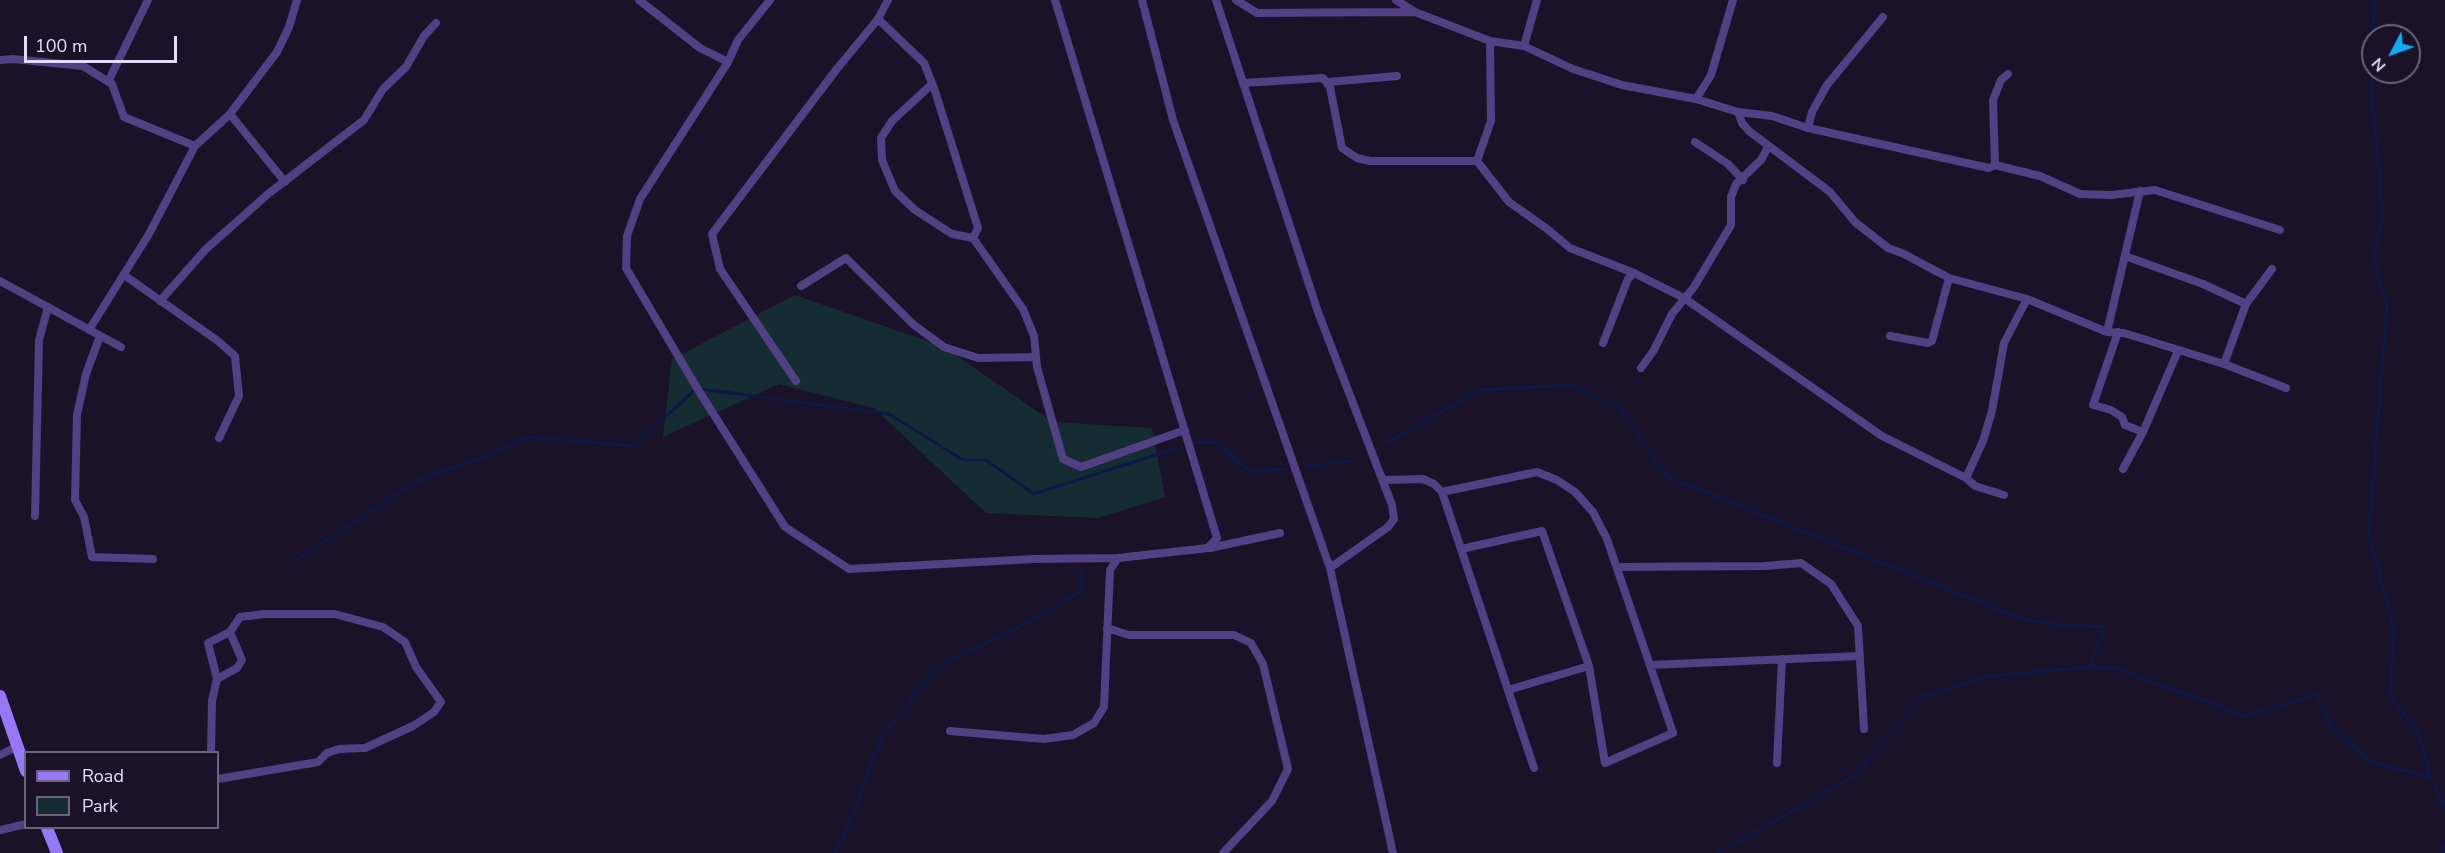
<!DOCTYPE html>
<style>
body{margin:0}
#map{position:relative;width:2445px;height:853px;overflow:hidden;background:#1a1228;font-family:"Nunito Sans",sans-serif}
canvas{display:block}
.legend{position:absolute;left:24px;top:751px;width:195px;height:78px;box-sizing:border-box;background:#1a1228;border:2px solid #6c627d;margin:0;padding:8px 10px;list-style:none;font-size:18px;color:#e6dbfd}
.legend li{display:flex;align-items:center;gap:12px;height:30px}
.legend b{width:30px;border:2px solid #6c627d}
.north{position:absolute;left:2361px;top:24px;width:60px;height:60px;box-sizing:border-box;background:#1a1228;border:2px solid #6c627d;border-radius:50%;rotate:229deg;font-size:16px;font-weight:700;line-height:24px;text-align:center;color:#e6dbfd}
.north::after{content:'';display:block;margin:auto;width:21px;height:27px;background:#14acf0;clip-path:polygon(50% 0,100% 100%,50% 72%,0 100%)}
.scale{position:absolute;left:24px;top:36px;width:153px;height:27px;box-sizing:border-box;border:3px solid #e6dbfd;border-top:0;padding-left:8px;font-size:18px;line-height:21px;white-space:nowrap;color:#e6dbfd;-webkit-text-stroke:4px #1a1228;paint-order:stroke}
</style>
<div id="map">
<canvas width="2445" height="853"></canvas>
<ul class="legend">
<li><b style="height:8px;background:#9678f7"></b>Road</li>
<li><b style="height:16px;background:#152d32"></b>Park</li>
</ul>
<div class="north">N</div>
<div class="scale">100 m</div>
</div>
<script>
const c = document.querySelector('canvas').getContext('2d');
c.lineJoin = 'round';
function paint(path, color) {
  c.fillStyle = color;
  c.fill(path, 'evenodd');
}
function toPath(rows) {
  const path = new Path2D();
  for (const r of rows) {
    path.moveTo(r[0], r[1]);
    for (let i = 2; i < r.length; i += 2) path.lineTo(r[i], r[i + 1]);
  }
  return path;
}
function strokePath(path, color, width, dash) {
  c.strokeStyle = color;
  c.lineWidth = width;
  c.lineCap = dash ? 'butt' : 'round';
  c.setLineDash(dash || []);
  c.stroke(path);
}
const green = toPath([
 [795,295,944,347,1053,422,1152,428,1165,497,1098,518,986,513,874,408,779,384,663,437,672,359]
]);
const stream = toPath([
 [2374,0,2372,95,2383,218,2373,257,2387,305,2369,533,2394,630,2390,695,2420,736,2430,777],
 [701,389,889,414,963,460,986,460,1034,494,1177,448],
 [1195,443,1215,442,1250,471,1286,469],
 [1387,443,1480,390,1571,385,1618,406,1666,476,2023,619,2059,625,2105,627,2090,667,2114,668,2246,716,2317,694,2330,726,2373,763,2430,777,2445,808],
 [1306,466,1350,461],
 [295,561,417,481,479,459,529,437,633,446,695,390],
 [835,853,847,829,882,736,939,666,1021,626,1083,590,1081,570],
 [1718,853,1853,777,1923,696,1991,676,2090,667],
 [2444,853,2445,845]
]);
const street = toPath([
 [639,0,700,48,728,62,738,40,770,0],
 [1142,0,1173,120,1330,568,1393,853],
 [1216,0,1318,312,1392,505,1394,519,1388,527,1330,568],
 [1236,0,1257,13,1415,12,1490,41,1524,46,1573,69,1622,85,1696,99,1738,112,1772,116,1808,128,1989,168,1995,165,2040,176,2080,194,2111,195,2155,190,2280,230],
 [1396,0,1415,12],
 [878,19,924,63,935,91,978,228,973,238,952,234,915,210,895,191,882,160,881,138,892,121,932,84],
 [1524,46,1537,0],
 [0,60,13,59,83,66,112,84,124,117,195,146],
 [728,62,640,199,627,236,626,268,697,388,785,527,849,569,1034,559,1118,558],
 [108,82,148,0],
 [1328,82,1397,76],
 [1243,83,1323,78,1330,87,1342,148,1357,158,1370,161,1477,161,1491,121,1490,41],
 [1696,99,1711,75,1733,0],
 [1738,112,1742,123,1749,131,1830,192,1855,222,1888,248,1904,254,1949,278,2027,299,2107,332,2124,333,2224,364,2286,388],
 [230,114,285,182],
 [1808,128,1812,112,1827,85,1883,17],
 [1695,142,1728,164,1743,180],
 [1477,161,1509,202,1546,228,1570,248,1634,273,1684,298,1882,436,1966,478,1975,486,2004,495],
 [1995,165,1993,100,2001,80,2008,74],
 [973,238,1023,309,1034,336,1037,367,1063,459,1081,467,1185,430],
 [2125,256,2203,284,2246,304],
 [124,275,218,341,235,356,239,396,219,438],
 [0,281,121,347],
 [801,286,846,258,914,325,944,347,978,358,1036,357],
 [160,301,206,249,268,194,364,120,383,89,406,67,424,36,436,23],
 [89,330,149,234,195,146,230,114,277,52,289,27,297,0],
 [2107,332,2140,191],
 [2118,332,2093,405,2111,410,2122,417,2125,425,2143,432],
 [100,336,86,374,77,415,75,500,84,517,92,557,153,559],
 [1890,336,1928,343,1932,341,1949,278],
 [1603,343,1628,279,1634,273],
 [2224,364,2246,304,2272,269],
 [1641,368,1654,350,1672,314,1694,287,1731,225,1731,197,1736,184,1761,160,1768,147],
 [796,381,720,269,712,234,836,70,878,19,888,0],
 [2123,469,2143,432,2178,351],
 [1966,478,1983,441,1992,411,2004,343,2027,299],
 [1383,480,1423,479,1434,484,1442,492,1534,768],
 [1442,492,1537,472,1557,480,1575,492,1593,512,1607,539,1673,733,1605,763,1589,666,1542,531,1461,549],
 [35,516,39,340,48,307],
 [1210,548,1280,533],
 [1617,567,1765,566,1801,563,1831,584,1858,626,1864,729],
 [1107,628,1129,635,1234,635,1251,643,1263,664,1288,769,1272,801,1223,853],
 [1650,665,1860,656],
 [1508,690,1589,666],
 [950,731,1044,739,1073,735,1094,723,1104,707,1110,570,1118,558,1208,548,1217,538,1055,0],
 [211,752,212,701,217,679,208,643,230,632,242,660,237,668,217,679],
 [0,755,16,747],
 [1777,763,1782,659],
 [218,779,318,762,327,753,339,749,365,748,413,726,434,712,441,702,416,667,405,642,383,627,335,614,265,614,240,617,230,632],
 [0,830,26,824]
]);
const secondary = toPath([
 [0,696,26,771],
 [47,828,57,853]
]);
paint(green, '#152d32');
strokePath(stream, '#0e1745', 3);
strokePath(street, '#514084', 8);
strokePath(secondary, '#9678f7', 12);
</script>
